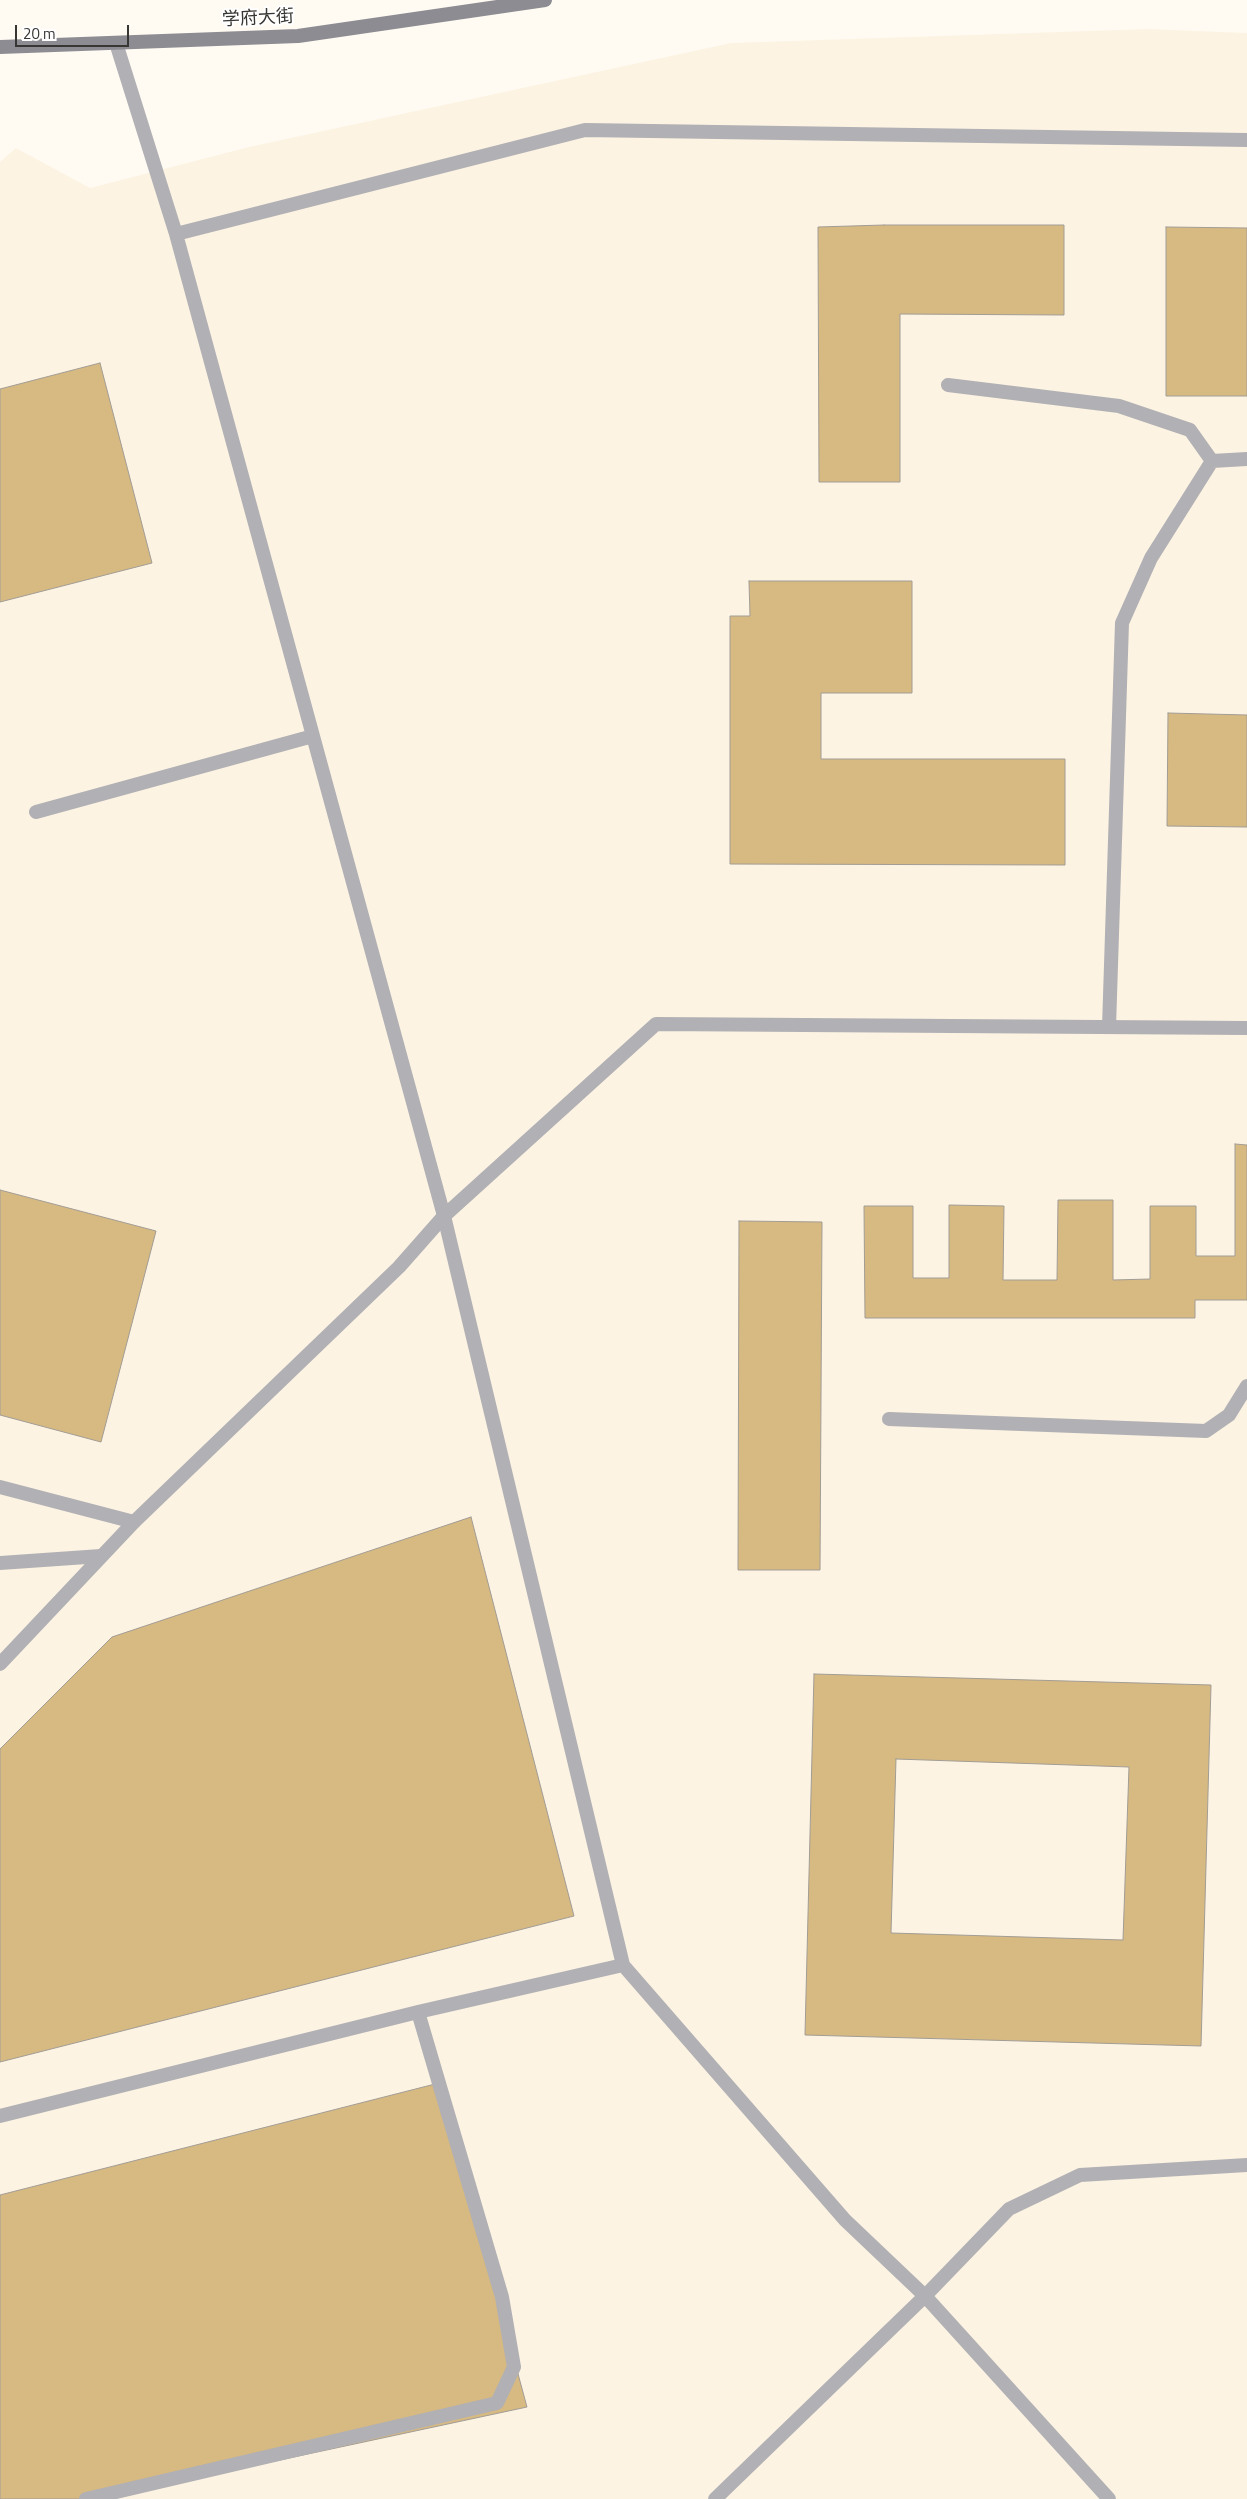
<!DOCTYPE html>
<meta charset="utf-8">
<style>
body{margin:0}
#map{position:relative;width:1247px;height:2499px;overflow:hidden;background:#fffbf3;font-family:"Titillium Web",sans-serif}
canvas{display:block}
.scale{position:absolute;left:15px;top:25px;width:114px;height:22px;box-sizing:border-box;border:2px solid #383632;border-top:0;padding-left:6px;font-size:15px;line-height:18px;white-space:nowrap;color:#383632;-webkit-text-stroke:4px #fff;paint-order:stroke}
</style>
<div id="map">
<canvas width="1247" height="2499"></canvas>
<div class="scale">20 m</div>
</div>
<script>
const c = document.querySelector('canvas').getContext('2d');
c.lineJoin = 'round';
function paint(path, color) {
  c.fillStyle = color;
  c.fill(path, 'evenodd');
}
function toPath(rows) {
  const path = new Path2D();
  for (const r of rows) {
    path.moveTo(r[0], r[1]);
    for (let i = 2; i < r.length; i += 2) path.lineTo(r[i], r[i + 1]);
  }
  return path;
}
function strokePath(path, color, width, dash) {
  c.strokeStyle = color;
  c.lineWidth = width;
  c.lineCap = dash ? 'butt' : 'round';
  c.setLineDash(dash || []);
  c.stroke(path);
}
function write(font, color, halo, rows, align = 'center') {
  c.font = font + ' "Titillium Web","Noto Sans SC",sans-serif';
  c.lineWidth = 4;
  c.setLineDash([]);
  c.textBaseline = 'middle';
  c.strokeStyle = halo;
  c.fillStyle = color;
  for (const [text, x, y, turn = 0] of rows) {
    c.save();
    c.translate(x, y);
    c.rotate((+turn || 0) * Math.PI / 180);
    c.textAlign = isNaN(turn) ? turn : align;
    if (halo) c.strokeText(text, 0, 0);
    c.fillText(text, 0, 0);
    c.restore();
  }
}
const built = toPath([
 [1148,29,1247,33,1247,2499,0,2499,0,162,16,148,90,188,249,147,731,43]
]);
const building = toPath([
 [884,225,1064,225,1064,315,900,314,900,482,819,482,818,227,884,225],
 [1166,227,1247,228,1247,396,1166,396,1166,227],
 [100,363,152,563,0,602,0,389,100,363],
 [749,581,912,581,912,693,821,693,821,759,1065,759,1065,865,730,864,730,616,750,616,749,581],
 [1168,713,1247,715,1247,827,1167,826,1168,713],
 [1235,1144,1247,1145,1247,1300,1195,1300,1195,1318,865,1318,864,1206,913,1206,913,1278,949,1278,949,1205,1004,1206,1003,1280,1057,1280,1058,1200,1113,1200,1113,1280,1150,1279,1150,1206,1196,1206,1196,1256,1235,1256,1235,1144],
 [0,1190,156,1231,101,1442,0,1415,0,1190],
 [739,1221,822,1222,820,1570,738,1570,739,1221],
 [471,1517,574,1916,0,2062,0,1749,112,1637,471,1517],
 [814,1674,1211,1685,1201,2046,805,2035,814,1674],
 [896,1759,1129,1767,1123,1940,891,1933,896,1759],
 [439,2083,527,2407,98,2499,0,2499,0,2195,439,2083]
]);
const service = toPath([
 [116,43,176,234],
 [948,385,1119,406,1190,430,1212,461],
 [36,812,313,736],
 [1109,1027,1122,623,1151,558,1212,461,1247,459],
 [444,1216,176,234,585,130,1247,140],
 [889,1419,1206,1431,1229,1415,1247,1386],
 [0,1487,134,1522],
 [0,1563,101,1556],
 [0,2116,418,2012,623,1965],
 [86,2499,497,2403,514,2367,502,2297,418,2012],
 [715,2499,925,2296,1009,2209,1080,2175,1247,2165],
 [1109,2499,925,2296,845,2220,623,1965,444,1216,656,1024,1247,1028]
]);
const minor = toPath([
 [0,1664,134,1522,399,1267,444,1216]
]);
const secondary = toPath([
 [0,47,298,36,545,0]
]);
const streetNames = [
 ["学府大街",258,19,-3]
];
paint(built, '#fcf3e3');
paint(building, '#d7b982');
strokePath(building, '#a29d95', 1);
strokePath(service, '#b1b0b4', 14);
strokePath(minor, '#b1b0b4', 14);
strokePath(secondary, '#8d8c92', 14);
write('18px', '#383632', '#fff', streetNames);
</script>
